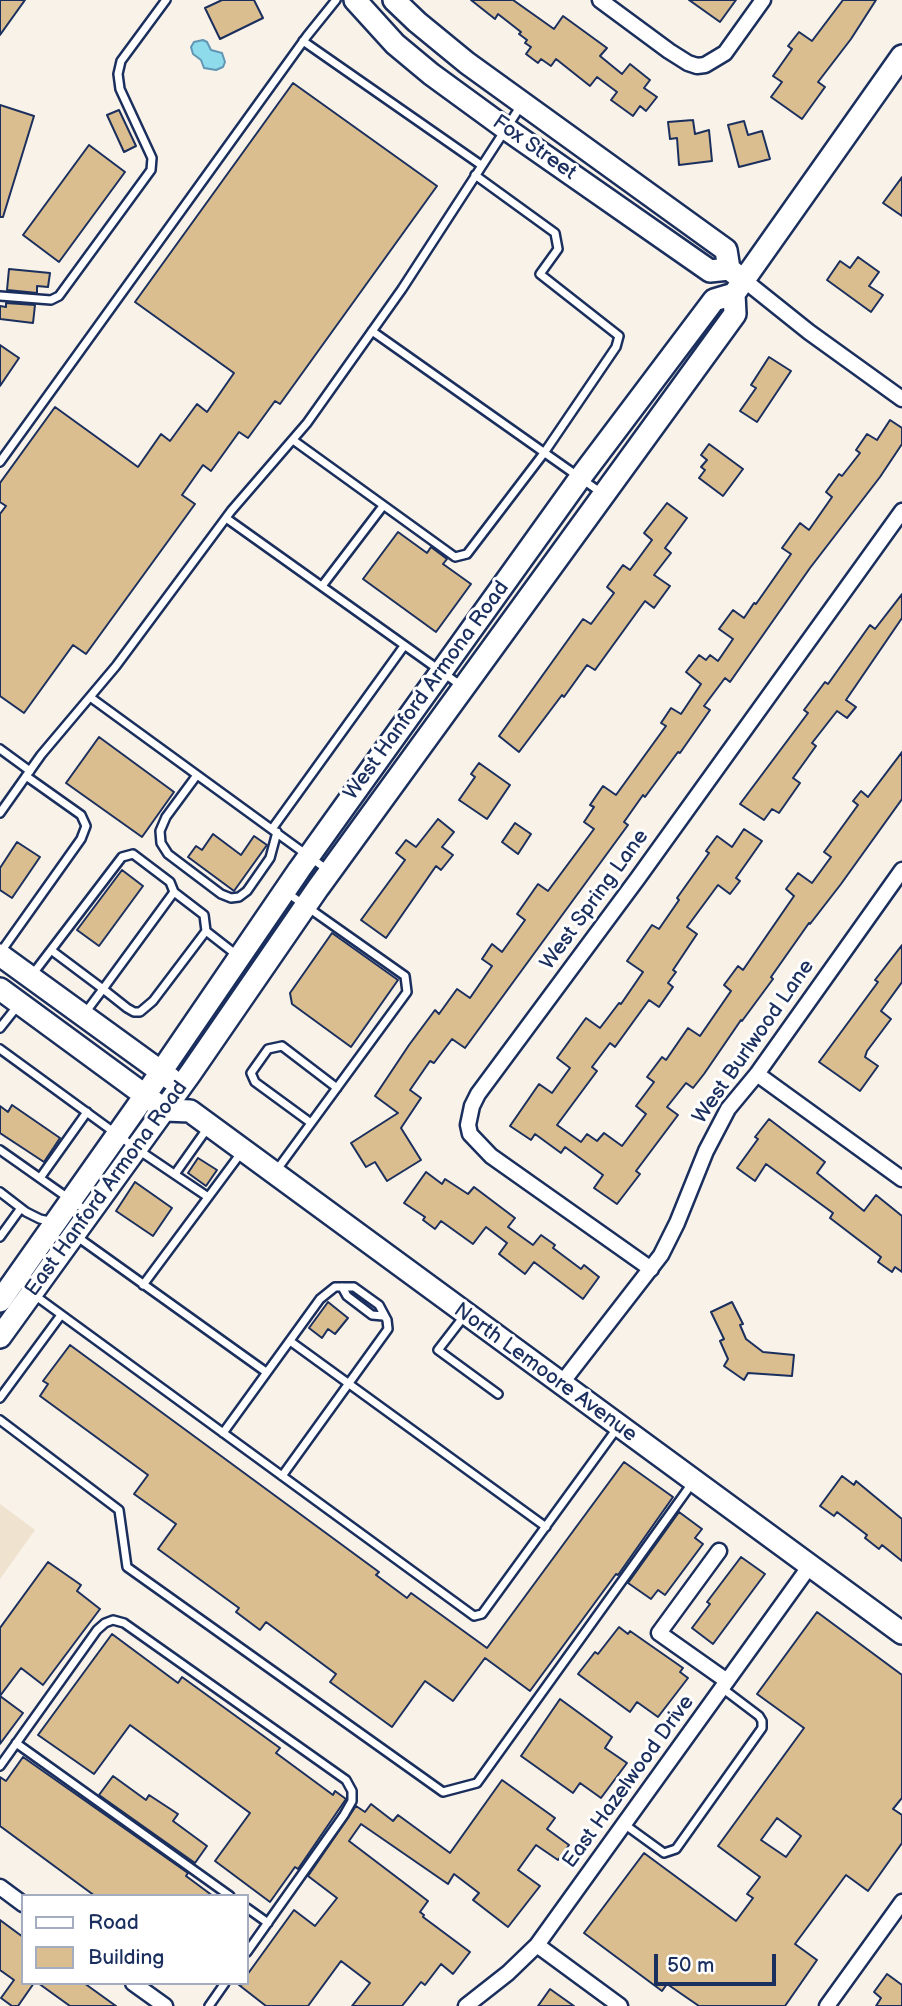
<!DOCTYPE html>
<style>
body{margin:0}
#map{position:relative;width:902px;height:2006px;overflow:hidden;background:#f8f2e9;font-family:"Balsamiq Sans",sans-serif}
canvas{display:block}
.legend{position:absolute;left:21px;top:1894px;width:228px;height:91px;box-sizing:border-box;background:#fff;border:2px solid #a4acbf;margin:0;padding:9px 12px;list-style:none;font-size:21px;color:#1b2f5e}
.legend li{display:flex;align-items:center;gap:14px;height:35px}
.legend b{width:35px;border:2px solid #a4acbf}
.scale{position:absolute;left:654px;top:1954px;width:122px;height:32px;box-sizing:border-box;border:4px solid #1b2f5e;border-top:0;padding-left:9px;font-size:21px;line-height:24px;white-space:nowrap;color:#1b2f5e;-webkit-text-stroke:5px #fff;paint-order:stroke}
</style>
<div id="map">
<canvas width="902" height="2006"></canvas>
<ul class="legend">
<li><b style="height:9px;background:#fff"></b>Road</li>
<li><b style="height:19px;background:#dabe8f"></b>Building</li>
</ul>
<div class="scale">50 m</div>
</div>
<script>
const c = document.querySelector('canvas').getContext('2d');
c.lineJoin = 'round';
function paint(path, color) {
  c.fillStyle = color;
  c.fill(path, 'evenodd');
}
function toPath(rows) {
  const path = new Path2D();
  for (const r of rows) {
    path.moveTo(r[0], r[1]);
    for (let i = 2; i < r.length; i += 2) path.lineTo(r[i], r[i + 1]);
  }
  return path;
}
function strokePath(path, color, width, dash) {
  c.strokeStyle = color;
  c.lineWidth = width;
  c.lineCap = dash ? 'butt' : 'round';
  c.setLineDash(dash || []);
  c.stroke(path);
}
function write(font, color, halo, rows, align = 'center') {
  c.font = font + ' "Balsamiq Sans",sans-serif';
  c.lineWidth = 6;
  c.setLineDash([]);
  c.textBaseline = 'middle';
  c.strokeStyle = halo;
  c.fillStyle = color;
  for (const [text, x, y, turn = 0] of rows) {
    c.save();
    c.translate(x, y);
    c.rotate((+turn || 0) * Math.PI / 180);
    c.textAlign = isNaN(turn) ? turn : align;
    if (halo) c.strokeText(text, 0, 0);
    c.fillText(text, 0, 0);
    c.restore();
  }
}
const built = toPath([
 [0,1504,35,1530,0,1579]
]);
const water = toPath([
 [203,40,207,42,211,50,222,53,225,62,223,67,216,70,204,68,201,60,193,54,191,47,194,42,203,40]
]);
const building = toPath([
 [0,0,25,0,0,35,0,0],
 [222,0,254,0,263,18,220,39,205,8,222,0],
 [471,0,513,0,554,29,563,16,607,48,600,56,622,74,630,64,650,80,644,88,657,97,646,111,640,106,633,116,611,100,617,92,597,77,590,86,556,59,551,66,541,59,538,63,526,54,531,47,525,43,527,40,519,34,521,32,498,14,495,19,471,0],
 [689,0,736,0,720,22,689,0],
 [843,0,876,0,851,39,818,82,825,87,802,119,771,97,782,82,773,76,792,49,788,46,799,32,812,41,843,0],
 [293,83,437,186,280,404,275,401,248,438,239,432,211,471,203,465,182,495,195,504,86,654,73,645,24,713,0,696,0,514,6,506,0,502,0,483,55,407,138,467,161,434,170,441,197,404,207,412,234,373,135,302,293,83],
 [0,105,34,116,3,217,0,217,0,105],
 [119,110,136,146,124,152,107,115,119,110],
 [693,120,695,134,709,130,712,161,679,165,677,138,670,139,668,122,693,120],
 [744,121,748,135,762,131,770,159,739,167,728,125,744,121],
 [89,145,125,172,59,262,23,235,89,145],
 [902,177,902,216,883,203,902,177],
 [858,257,879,272,869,286,883,295,871,312,827,280,840,261,850,268,858,257],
 [9,269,50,273,48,287,37,286,37,293,7,290,9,269],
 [6,303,35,305,33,323,0,319,0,306,6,307,6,303],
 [0,345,19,358,0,386,0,345],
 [769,357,791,371,757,422,740,411,756,388,751,385,769,357],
 [890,420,902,428,902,444,880,477,810,568,730,682,725,678,704,706,710,710,680,753,678,752,645,797,643,795,624,822,628,825,465,1048,452,1039,434,1063,430,1061,410,1090,421,1098,401,1128,421,1160,387,1181,375,1162,366,1167,351,1143,398,1113,375,1096,409,1045,435,1010,439,1014,457,989,470,998,492,966,482,959,492,944,502,952,525,920,517,914,538,884,548,891,594,829,584,822,594,807,590,805,603,786,616,795,666,726,661,723,671,708,681,714,701,684,686,672,699,655,706,660,710,655,718,661,733,639,719,629,733,610,744,618,754,603,756,604,791,554,782,548,800,523,809,530,832,497,826,492,839,474,842,476,860,453,856,450,867,434,877,440,890,420],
 [709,444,743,469,723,496,699,478,705,470,701,467,707,460,701,455,709,444],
 [667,503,687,518,665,548,671,553,654,575,670,586,654,608,645,601,595,670,587,665,564,697,562,695,519,752,499,736,583,619,591,624,614,593,607,587,623,565,630,570,652,540,644,533,667,503],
 [398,532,427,553,431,547,447,559,443,564,471,584,436,632,363,579,398,532],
 [902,594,902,618,846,700,856,707,847,718,837,711,812,743,816,746,793,778,800,783,779,813,772,809,764,820,740,804,808,713,804,710,825,682,828,684,870,625,875,629,902,594],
 [99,737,174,792,142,837,66,783,99,737],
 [902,752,902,799,841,884,810,924,809,923,771,977,773,979,742,1021,741,1020,704,1074,693,1088,686,1083,667,1107,678,1115,636,1171,640,1174,617,1204,594,1188,603,1175,565,1147,561,1153,535,1134,531,1140,510,1126,539,1084,552,1093,570,1068,557,1058,586,1018,600,1028,619,1003,621,1004,643,972,627,961,652,925,659,929,679,900,677,898,709,853,706,851,717,836,732,847,744,829,762,841,736,878,740,881,730,894,718,885,687,927,697,934,673,970,676,972,668,983,673,987,659,1007,649,1000,615,1047,610,1043,592,1067,597,1071,557,1125,581,1142,587,1134,597,1141,604,1133,622,1146,646,1114,636,1106,654,1082,647,1077,662,1057,666,1060,688,1028,700,1036,731,991,724,985,738,966,743,970,794,896,786,889,798,873,812,883,831,857,824,852,858,805,853,801,861,791,868,797,902,752],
 [479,763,510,785,487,819,459,800,475,777,471,774,479,763],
 [438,819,454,832,442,847,453,855,441,870,436,866,386,938,361,920,405,860,396,853,406,840,416,847,438,819],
 [515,823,531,834,518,854,502,842,515,823],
 [213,834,241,855,254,836,267,845,234,891,188,857,196,846,202,850,213,834],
 [17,842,40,857,12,898,0,890,0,868,17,842],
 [122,870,143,886,99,946,77,930,122,870],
 [332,933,398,980,351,1047,292,1004,290,993,332,933],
 [902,945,902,982,881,1011,891,1019,867,1051,865,1057,878,1066,860,1091,819,1062,878,982,875,980,902,945],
 [12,1105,60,1138,44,1162,0,1133,0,1106,8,1112,12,1105],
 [769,1119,825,1162,817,1173,864,1211,876,1195,902,1216,902,1272,895,1267,892,1272,878,1262,881,1257,830,1218,833,1213,766,1164,755,1181,737,1168,758,1139,755,1137,769,1119],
 [198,1158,217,1170,206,1186,188,1173,198,1158],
 [426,1172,442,1184,445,1179,468,1194,474,1187,515,1218,508,1227,533,1245,541,1235,555,1245,553,1248,581,1269,584,1265,599,1277,583,1299,534,1262,525,1274,499,1254,507,1243,486,1227,473,1244,441,1221,435,1229,423,1220,425,1217,404,1203,426,1172],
 [135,1182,172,1208,153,1236,116,1211,135,1182],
 [328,1302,348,1318,335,1334,328,1329,322,1338,309,1328,328,1302],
 [732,1302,743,1324,740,1325,746,1339,763,1352,794,1355,792,1376,748,1373,744,1380,724,1366,728,1359,720,1341,724,1339,711,1312,732,1302],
 [70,1345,379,1572,376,1575,407,1598,411,1593,487,1648,624,1462,673,1497,618,1575,616,1574,530,1691,485,1658,453,1701,425,1681,392,1727,330,1682,336,1674,266,1622,260,1630,236,1612,239,1608,158,1549,176,1524,134,1494,148,1475,40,1396,48,1384,43,1381,70,1345],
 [842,1476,854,1485,856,1481,902,1519,902,1561,882,1545,879,1549,865,1538,867,1535,837,1512,834,1516,820,1506,842,1476],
 [679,1512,702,1529,695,1538,703,1544,665,1595,658,1590,651,1599,628,1583,679,1512],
 [741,1557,765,1574,713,1644,692,1628,710,1604,707,1602,741,1557],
 [48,1562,81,1585,77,1591,100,1609,43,1685,21,1668,0,1696,23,1713,0,1744,0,1628,48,1562],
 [817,1612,902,1675,902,1798,893,1809,902,1815,902,1843,868,1891,846,1875,795,1944,817,1960,785,2006,699,2006,667,1984,662,1991,584,1933,644,1853,736,1921,753,1898,747,1894,760,1877,718,1846,804,1728,757,1694,817,1612],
 [777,1818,801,1836,786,1857,761,1840,777,1818],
 [619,1627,628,1634,630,1631,683,1668,680,1672,688,1678,658,1717,637,1702,630,1712,578,1674,595,1652,598,1654,619,1627],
 [112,1634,178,1683,182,1677,280,1748,276,1753,333,1795,335,1791,346,1799,298,1869,295,1867,270,1902,215,1861,250,1813,130,1725,94,1774,38,1735,112,1634],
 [560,1699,612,1737,605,1748,627,1763,601,1798,580,1783,573,1793,521,1756,560,1699],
 [23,1757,188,1873,186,1876,213,1896,95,1896,0,1826,0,1777,6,1781,23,1757],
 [113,1776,146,1800,149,1795,178,1814,173,1821,207,1846,195,1863,99,1795,113,1776],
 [502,1780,555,1818,547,1829,569,1845,558,1860,536,1845,518,1870,540,1886,508,1927,473,1900,479,1893,454,1874,448,1884,361,1824,349,1841,428,1901,420,1912,424,1915,423,1917,470,1952,453,1974,441,1964,425,1985,421,1982,402,2006,352,2006,370,1983,341,1961,308,2006,266,2006,239,1985,247,1983,247,1975,294,1910,315,1926,337,1898,308,1876,356,1806,365,1812,371,1804,393,1821,398,1815,450,1853,502,1780],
 [0,1920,23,1937,23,1983,34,1983,18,2006,12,2006,1,1998,14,1980,0,1970,0,1920],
 [887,1974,902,1985,902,2006,876,2006,881,1998,874,1992,887,1974],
 [38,1983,84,1983,116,2006,70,2006,38,1983],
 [550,1989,574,2006,538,2006,550,1989]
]);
const lane = toPath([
 [303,41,481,165],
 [0,296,51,300,59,296,151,170,152,158,120,89,118,74,121,61,166,0],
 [372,331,603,494],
 [293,440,455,557,467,554,544,453,616,347,619,336,540,274,558,249,555,233,475,175],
 [0,462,307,36,336,0],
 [226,518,463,687],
 [322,586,383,506],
 [90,697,329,871],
 [0,749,30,771],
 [197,775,166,817,160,831,161,843,168,854,221,894,231,898,239,897,247,891,270,858,277,832],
 [0,813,41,755,116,666,231,511,307,423,402,289,522,104],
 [272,829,404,646],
 [206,931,238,956],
 [51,950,103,989,127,1008,134,1012,140,1012,153,1001,206,931,204,915,174,892,103,989,85,1013],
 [0,953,81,839,86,826,81,815,26,776],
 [32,975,122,857,133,854,170,882,174,892],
 [0,1028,19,1004],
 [0,1049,137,1149,208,1197],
 [311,1123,255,1082,251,1073,268,1049,282,1046,337,1088],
 [0,1150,88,1212],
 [276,1171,407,992,405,976,286,892],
 [175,1174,209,1126],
 [40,1178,87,1112],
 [0,1192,26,1212,40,1219,54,1222],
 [76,1236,266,1372],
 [0,1237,21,1208],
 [143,1285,241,1153],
 [342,1287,347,1296,372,1315,383,1316],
 [33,1294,474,1616,482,1614,618,1427],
 [465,1315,438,1350,498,1394],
 [290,1341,546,1527],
 [0,1398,61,1315],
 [0,1420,119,1510,127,1567,443,1792,477,1783,693,1482],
 [223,1433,320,1299,335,1287,354,1287,379,1305,387,1320,388,1329,282,1476],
 [16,1743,230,1896],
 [0,1766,97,1630,105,1623,113,1620,124,1623,346,1780,352,1791,352,1801,344,1815,247,1952],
 [624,1824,664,1853,676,1849,762,1728,762,1721,759,1716,722,1688],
 [247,1908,268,1923],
 [209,2006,225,1983]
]);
const street = toPath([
 [600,0,669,51,688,63,697,66,705,65,725,53,763,0],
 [744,280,809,332,902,399],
 [757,1074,902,1179],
 [651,1269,491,1156,470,1134,468,1125,472,1106,478,1094,638,878,902,511],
 [561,1384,661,1255,677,1223,706,1151,728,1109,757,1074,902,870],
 [719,1551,659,1633,727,1681],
 [0,1887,23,1904],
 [537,1945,620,2006],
 [133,1983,165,2006],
 [466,2006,508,1973,537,1945,809,1567],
 [827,2006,902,1902]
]);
const secondary = toPath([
 [355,0,395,44,431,74,505,128,710,271,729,269],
 [394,0,417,22,467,63,726,250,729,269,738,276],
 [0,955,171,1079],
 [0,989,165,1110,190,1111,902,1633],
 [0,1301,139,1104,299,870,580,478,714,300,734,294,902,56],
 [0,1337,190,1074,318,888,735,314,734,294]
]);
const streetNames = [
 ["Fox Street",534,148,35],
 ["West Hanford Armona Road",427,691,-54],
 ["West Spring Lane",595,900,-54],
 ["West Burlwood Lane",754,1042,-55],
 ["East Hanford Armona Road",107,1189,-54],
 ["North Lemoore Avenue",545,1373,36],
 ["East Hazelwood Drive",629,1782,-54]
];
paint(built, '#efe2ce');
paint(water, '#8edbec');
strokePath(water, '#6096b3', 2);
paint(building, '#dabe8f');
strokePath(building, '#1b2f5e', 2);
strokePath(lane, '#1b2f5e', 12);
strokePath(street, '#1b2f5e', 19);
strokePath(secondary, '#1b2f5e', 26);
strokePath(lane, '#fff', 7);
strokePath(street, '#fff', 14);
strokePath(secondary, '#fff', 21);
write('21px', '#1b2f5e', '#fff', streetNames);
</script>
